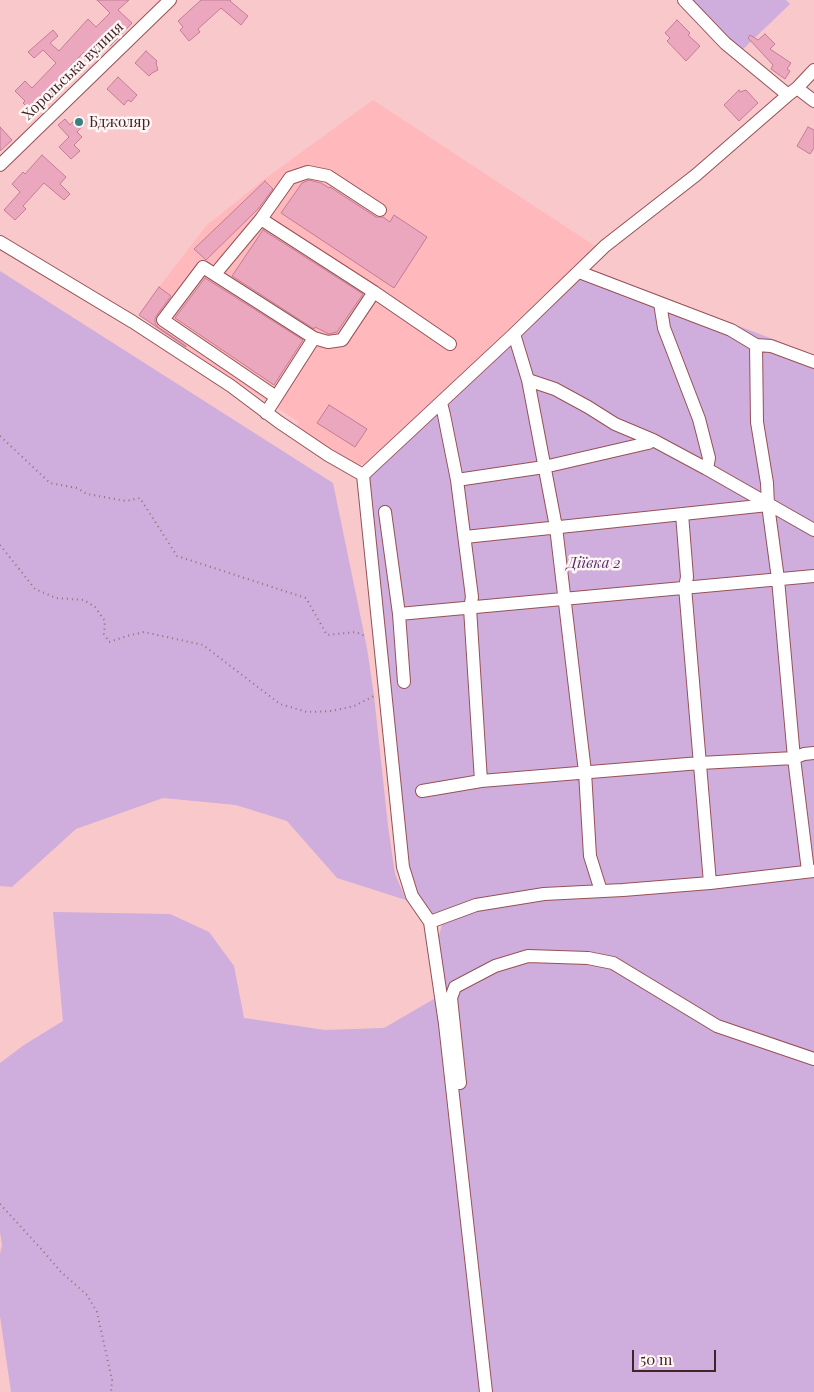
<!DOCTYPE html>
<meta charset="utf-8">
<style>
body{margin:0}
#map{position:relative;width:814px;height:1392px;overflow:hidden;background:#f9c8ca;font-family:"Playfair Display",serif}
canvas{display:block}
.scale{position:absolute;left:632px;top:1350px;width:84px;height:22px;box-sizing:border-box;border:2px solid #432426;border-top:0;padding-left:6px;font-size:15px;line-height:18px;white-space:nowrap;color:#432426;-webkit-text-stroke:4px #fef5f5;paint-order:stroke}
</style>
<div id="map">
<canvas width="814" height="1392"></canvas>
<div class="scale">50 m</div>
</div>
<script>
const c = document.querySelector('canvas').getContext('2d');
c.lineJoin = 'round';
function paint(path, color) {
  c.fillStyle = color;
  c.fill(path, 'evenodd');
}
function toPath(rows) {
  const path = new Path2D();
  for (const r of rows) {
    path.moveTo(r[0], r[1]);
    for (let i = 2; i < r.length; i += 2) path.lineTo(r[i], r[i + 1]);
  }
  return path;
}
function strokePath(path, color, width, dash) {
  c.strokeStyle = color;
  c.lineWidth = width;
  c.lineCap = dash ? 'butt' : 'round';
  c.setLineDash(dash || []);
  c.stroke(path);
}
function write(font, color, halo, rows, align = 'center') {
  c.font = font + ' "Playfair Display",serif';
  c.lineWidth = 5;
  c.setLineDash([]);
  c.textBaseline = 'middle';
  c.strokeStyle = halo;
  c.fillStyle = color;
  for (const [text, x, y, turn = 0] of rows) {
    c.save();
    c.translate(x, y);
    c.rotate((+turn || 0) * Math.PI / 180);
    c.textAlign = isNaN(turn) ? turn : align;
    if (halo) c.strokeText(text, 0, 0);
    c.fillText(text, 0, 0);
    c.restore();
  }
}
const built = toPath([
 [373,100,595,246,367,465,356,464,296,427,299,422,157,329,154,326,139,315,159,287,207,225,262,181]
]);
const green = toPath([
 [690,0,786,0,790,4,740,52],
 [591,269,814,355,814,1392,11,1392,0,1316,0,1254,2,1245,0,1232,0,1063,24,1045,63,1021,53,912,170,914,209,932,234,966,244,1018,325,1030,384,1028,439,996,438,939,442,925,420,902,408,867,366,484,378,464,527,324],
 [0,271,333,483,367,648,374,696,388,826,395,874,406,900,337,878,287,821,236,805,163,798,76,829,12,887,0,886]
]);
const building = toPath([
 [97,0,129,0,118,10,132,23,110,46,108,44,94,57,90,53,87,55,84,52,63,74,68,79,34,114,23,103,25,101,15,91,25,81,32,88,56,63,43,50,34,58,28,52,53,30,58,36,50,43,59,51,88,19,96,27,110,13,97,0],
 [201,0,231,0,230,1,248,16,241,25,221,8,198,29,200,32,189,41,180,30,183,27,178,21,201,0],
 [677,20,690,33,688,35,700,46,686,61,667,41,670,38,665,33,677,20],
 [765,34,775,44,770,49,791,63,787,69,790,71,785,79,771,69,773,65,748,38,750,35,758,40,765,34],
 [146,51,157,61,156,63,158,70,152,73,149,76,135,63,146,51],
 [118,77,137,95,131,102,128,100,124,105,107,89,118,77],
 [739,90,740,92,746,90,758,103,739,121,724,105,739,90],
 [78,116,85,123,77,132,82,137,74,145,80,151,71,159,59,147,69,137,58,125,65,119,70,125,78,116],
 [0,127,12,140,0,151,0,127],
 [808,127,814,130,814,148,810,154,797,146,808,127],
 [42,155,66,177,60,184,70,194,64,200,44,183,23,206,26,209,15,220,4,210,20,192,12,184,23,172,25,174,42,155],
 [309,180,321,183,329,188,330,187,376,217,383,217,390,222,394,215,427,237,394,288,281,213,302,183,309,180],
 [265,181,273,189,258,209,206,260,205,259,194,249,265,181],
 [263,230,363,294,337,332,329,334,315,327,314,329,232,276,263,230],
 [205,278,303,340,274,385,175,318,205,278],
 [159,287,171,296,157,315,155,319,155,323,158,327,186,346,186,347,139,315,159,287],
 [329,405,367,429,355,447,317,423,329,405]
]);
const path = toPath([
 [0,436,50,483,77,488,87,494,126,501,140,498,177,556,306,598,327,635,356,632,367,637],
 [0,545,35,589,56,598,84,600,95,607,105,621,104,634,109,642,127,636,144,632,203,645,280,704,307,712,332,711,354,706,374,696],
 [0,1204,44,1252,60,1271,87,1295,97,1312,112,1380,111,1392]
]);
const minor = toPath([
 [684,0,725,43,788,95],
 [797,88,814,101],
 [0,165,170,0],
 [261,219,374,292,450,344],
 [0,242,133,322,231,386,279,422,328,455,363,475],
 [579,272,731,330,756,345,771,346,814,362],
 [215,274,261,219,290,178,308,172,328,176,380,210],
 [660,303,664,328,699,419,709,458,707,469],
 [514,334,528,380,556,527,585,772,590,856,601,891],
 [756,345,757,422,767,483,768,505,778,579,794,758,808,871],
 [528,380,555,389,588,407,615,424,653,440,707,469,814,530],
 [276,397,163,320,203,267,314,338,328,342,342,340,374,292],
 [441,403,444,415,457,480,472,597,470,608,481,781],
 [266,413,314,338],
 [363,475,403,867,412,896,430,922,445,1024,486,1392],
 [363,475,514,334,605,246,696,175,788,95,797,88,814,70],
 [457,480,544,467,648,443,653,440],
 [385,512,399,614,404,682],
 [682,514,687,577,685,587,710,883],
 [465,537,768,505],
 [399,614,814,576],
 [422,791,481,781,700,763,794,758,804,754,814,753],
 [430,922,476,905,544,894,623,890,710,883,814,871],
 [460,1083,451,998,455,987,495,966,528,956,588,958,613,963,717,1026,814,1059]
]);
const markers = [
 [79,122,5,"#378081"]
];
const streetNames = [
 ["Хорольська вулиця",73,71,-44]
];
const poiNames = [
 ["Бджоляр",89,122]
];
const parkNames = [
 ["Діївка 2",594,563]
];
paint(built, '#ffb8bb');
paint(green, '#cfaddc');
paint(building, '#eba7be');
strokePath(building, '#c37c96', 1);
strokePath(minor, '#975156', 14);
strokePath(path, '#976f71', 2, [1, 4]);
strokePath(minor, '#fff', 12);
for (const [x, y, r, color] of markers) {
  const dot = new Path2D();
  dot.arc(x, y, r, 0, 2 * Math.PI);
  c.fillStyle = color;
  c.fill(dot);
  strokePath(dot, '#fef5f5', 2);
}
write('15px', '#432426', '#fef5f5', streetNames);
write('15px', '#432426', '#fef5f5', poiNames, 'left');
write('italic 15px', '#5c2d6c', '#fef5f5', parkNames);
</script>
